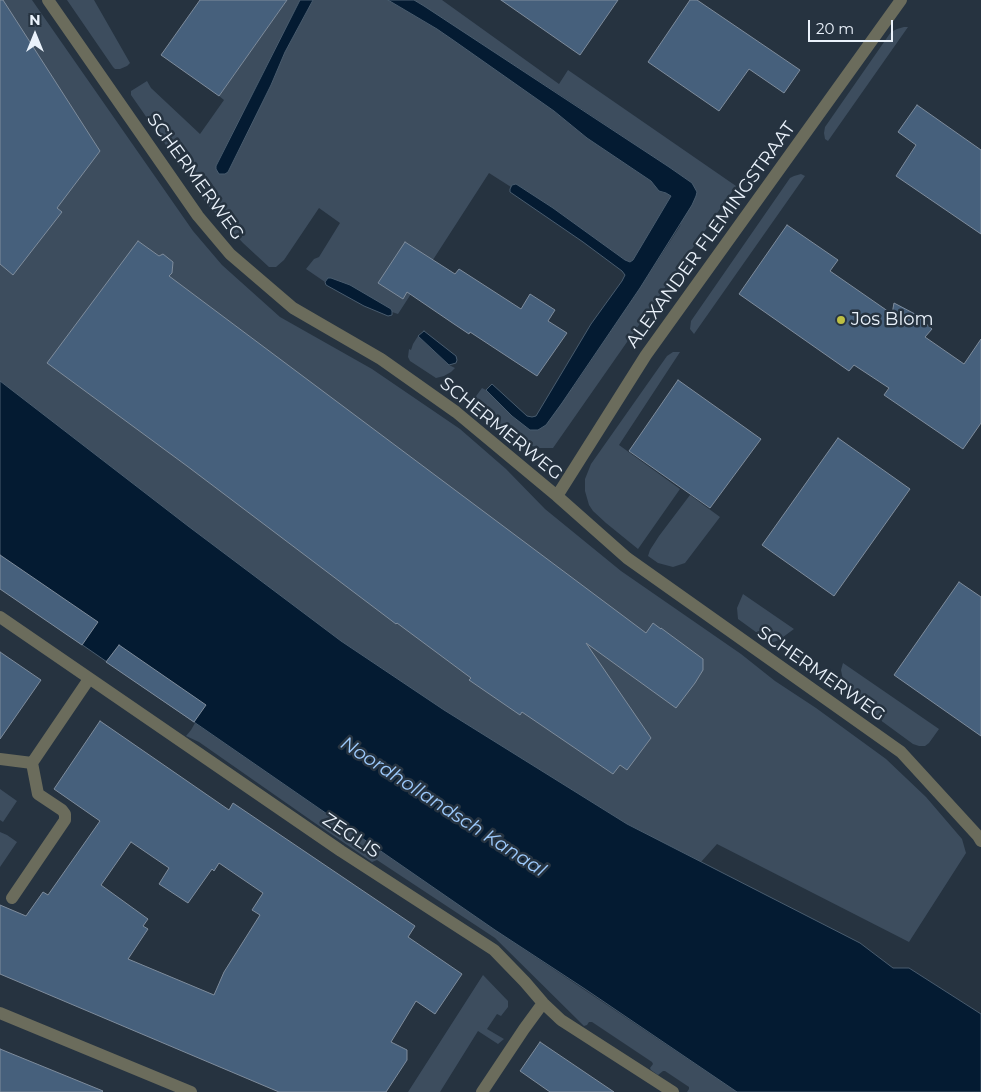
<!DOCTYPE html>
<style>
body{margin:0}
#map{position:relative;width:981px;height:1092px;overflow:hidden;background:#263340;font-family:Montserrat,sans-serif}
canvas{display:block}
.north{position:absolute;left:10px;top:10px;width:50px;height:50px;-webkit-text-stroke:4px #263340;paint-order:stroke;rotate:0deg;font-size:14px;font-weight:700;line-height:20px;text-align:center;color:#eaf2fb}
.north::after{content:'';display:block;margin:auto;width:18px;height:22px;background:#eaf2fb;clip-path:polygon(50% 0,100% 100%,50% 72%,0 100%)}
.scale{position:absolute;left:808px;top:20px;width:85px;height:22px;box-sizing:border-box;border:2px solid #eaf2fb;border-top:0;padding-left:6px;font-size:15px;line-height:18px;white-space:nowrap;color:#eaf2fb;-webkit-text-stroke:4px #263340;paint-order:stroke}
</style>
<div id="map">
<canvas width="981" height="1092"></canvas>
<div class="north">N</div>
<div class="scale">20 m</div>
</div>
<script>
const c = document.querySelector('canvas').getContext('2d');
c.lineJoin = 'round';
function paint(path, color) {
  c.fillStyle = color;
  c.fill(path, 'evenodd');
}
function toPath(rows) {
  const path = new Path2D();
  for (const r of rows) {
    path.moveTo(r[0], r[1]);
    for (let i = 2; i < r.length; i += 2) path.lineTo(r[i], r[i + 1]);
  }
  return path;
}
function strokePath(path, color, width, dash) {
  c.strokeStyle = color;
  c.lineWidth = width;
  c.lineCap = dash ? 'butt' : 'round';
  c.setLineDash(dash || []);
  c.stroke(path);
}
function write(font, color, halo, rows, align = 'center') {
  c.font = font + ' Montserrat,sans-serif';
  c.lineWidth = 5;
  c.setLineDash([]);
  c.textBaseline = 'middle';
  c.strokeStyle = halo;
  c.fillStyle = color;
  for (const [text, x, y, turn = 0] of rows) {
    c.save();
    c.translate(x, y);
    c.rotate((+turn || 0) * Math.PI / 180);
    c.textAlign = isNaN(turn) ? turn : align;
    if (halo) c.strokeText(text, 0, 0);
    c.fillText(text, 0, 0);
    c.restore();
  }
}
const green = toPath([
 [0,0,32,0,193,231,222,265,280,317,372,369,460,429,506,469,545,509,621,571,741,654,775,681,816,708,886,759,926,797,962,839,966,853,909,942,717,844,701,862,627,824,444,710,341,641,188,526,0,381],
 [67,0,94,0,130,63,127,66,120,69,115,69,113,67],
 [287,0,300,0,216,166,228,172,271,85,285,52,313,0,388,0,437,29,453,40,554,111,587,138,651,181,661,192,666,193,671,196,633,260,630,262,625,260,553,208,516,184,512,185,511,187,489,173,398,314,392,312,391,309,349,285,326,280,325,282,306,269,314,259,319,257,340,223,319,208,284,260,276,267,269,267,243,243,207,204,131,95,131,91,147,81,151,88,200,134,224,100,219,96],
 [414,0,442,0,559,84,568,70,736,186,553,448,539,448,532,446,522,440,518,445,477,412,473,403,474,399,482,388,486,390,512,416,532,430,574,386,640,288,680,226,692,183,669,167,574,104],
 [904,27,908,27,828,141,825,139,824,133,825,127,891,32,897,29],
 [801,174,805,176,694,334,690,329,691,321,790,178,794,176],
 [418,336,449,365,455,368,451,372,444,376,436,378,410,361,408,357,409,349,411,350,413,344],
 [673,352,680,352,619,445,680,489,638,549,606,523,593,511,589,505,585,491,585,479,591,464,667,356],
 [690,495,720,517,685,563,673,567,658,563,648,556,650,550,659,536],
 [743,594,794,629,779,640,771,643,738,619,737,608],
 [843,663,939,729,929,743,925,746,919,746,913,744,857,703,847,690,843,680,841,670],
 [195,723,495,930,737,1092,687,1092,689,1089,689,1087,665,1071,663,1071,658,1075,651,1070,650,1068,653,1064,652,1062,592,1022,589,1022,587,1025,584,1026,495,938,377,860,372,862,312,821,199,742,186,736,191,730],
 [0,789,17,801,3,822,0,820],
 [0,832,7,835,17,842,0,867],
 [483,975,508,1001,508,1007,501,1016,497,1014,487,1029,504,1039,498,1044,478,1031,440,1092,408,1092]
]);
const water = toPath([
 [300,0,313,0,285,52,271,85,228,172,225,174,219,174,216,169,216,166,300,0],
 [388,0,414,0,424,6,669,167,692,183,697,192,696,196,692,205,640,288,562,403,546,425,538,430,530,430,512,416,486,390,492,384,527,416,532,417,536,416,591,324,622,281,625,275,622,271,583,242,510,192,510,189,512,185,516,184,553,208,625,260,630,262,633,260,671,196,666,193,659,191,651,181,587,138,554,111,453,40,437,29,388,0],
 [328,278,331,278,350,285,391,309,392,311,392,315,388,316,364,306,326,285,325,282,328,278],
 [424,331,456,356,457,360,456,363,449,365,418,336,424,331],
 [0,381,188,526,341,641,444,710,627,824,860,943,893,968,909,968,981,1014,981,1092,737,1092,585,989,495,930,0,588,0,381]
]);
const building = toPath([
 [0,0,3,0,100,151,57,208,62,212,13,275,0,264,0,0],
 [200,0,287,0,219,96,161,55,200,0],
 [501,0,618,0,580,55,501,0],
 [690,0,697,0,800,70,784,93,749,69,719,111,648,62,690,0],
 [917,105,981,150,981,234,896,176,916,145,898,132,917,105],
 [787,225,838,260,830,271,892,314,894,303,915,314,932,329,925,337,964,364,981,339,981,423,963,449,884,395,889,388,854,365,849,371,739,294,787,225],
 [138,241,159,256,163,254,173,262,172,273,169,276,646,633,653,623,661,629,661,628,703,659,703,670,695,683,676,708,586,643,651,738,627,770,620,765,613,774,522,712,520,715,469,680,471,678,397,623,396,624,187,466,47,363,138,241],
 [405,242,455,274,459,269,521,309,530,294,555,310,548,321,567,333,537,376,470,332,469,334,454,324,407,292,403,299,378,283,405,242],
 [678,380,761,439,710,508,629,451,678,380],
 [838,438,910,489,834,596,762,545,838,438],
 [0,555,98,622,82,645,0,589,0,555],
 [959,582,981,597,981,736,894,675,959,582],
 [119,645,206,705,194,722,106,662,119,645],
 [0,652,41,680,0,739,0,652],
 [100,721,229,810,233,803,415,926,408,937,462,974,435,1014,416,1001,391,1042,407,1050,407,1060,386,1092,279,1092,0,974,0,905,26,916,43,892,48,895,100,821,54,789,100,721],
 [131,842,169,868,159,884,188,903,212,869,214,871,219,863,263,893,252,910,260,915,224,972,214,995,128,959,148,929,143,926,148,919,101,885,131,842],
 [540,1042,614,1092,550,1092,520,1071,540,1042],
 [0,1049,103,1091,102,1092,0,1092,0,1049]
]);
const minor = toPath([
 [48,0,198,216,230,254,293,308,381,359,456,412,557,496,627,558,901,752,978,836,981,841],
 [557,496,646,355,901,0],
 [0,617,341,851,494,950,525,982,543,1003,561,1020,673,1092],
 [0,759,32,763,89,679],
 [12,898,65,820,65,814,62,810,38,794,32,763],
 [0,1013,191,1092],
 [482,1092,524,1029,543,1003]
]);
const markers = [
 [841,320,5,"#bdbf43"]
];
const streetNames = [
 ["SCHERMERWEG",195,177,54],
 ["ALEXANDER FLEMINGSTRAAT",711,235,-54],
 ["SCHERMERWEG",501,429,39],
 ["SCHERMERWEG",821,674,35],
 ["ZEGLIS",351,836,34]
];
const poiNames = [
 ["Jos Blom",851,320]
];
const waterNames = [
 ["Noordhollandsch Kanaal",443,807,33]
];
paint(green, '#3d4d5e');
paint(water, '#041b32');
strokePath(water, '#495c6e', 1);
paint(building, '#46607c');
strokePath(building, '#7e8c9c', 1);
strokePath(minor, '#6b6c5c', 12);
for (const [x, y, r, color] of markers) {
  const dot = new Path2D();
  dot.arc(x, y, r, 0, 2 * Math.PI);
  c.fillStyle = color;
  c.fill(dot);
  strokePath(dot, '#263340', 2);
}
write('18px', '#eaf2fb', '#263340', streetNames);
write('18px', '#eaf2fb', '#263340', poiNames, 'left');
write('italic 19px', '#9dcafc', '#263340', waterNames);
</script>
